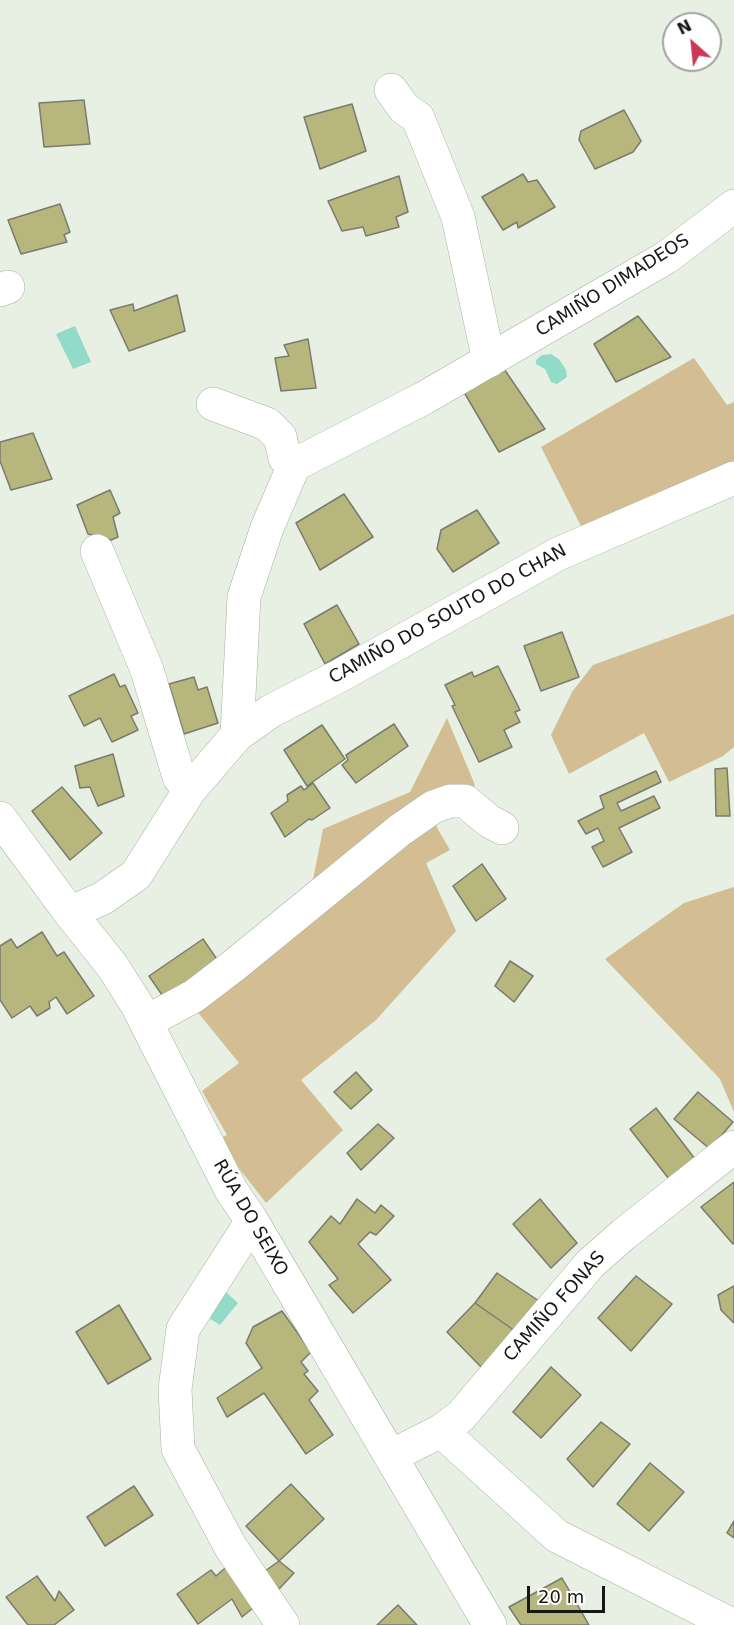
<!DOCTYPE html>
<meta charset="utf-8">
<style>
body{margin:0}
#map{position:relative;width:734px;height:1625px;overflow:hidden;background:#e8efe3;font-family:"DejaVu Sans",sans-serif}
canvas{display:block}
.north{position:absolute;left:662px;top:12px;width:60px;height:60px;box-sizing:border-box;background:#fff;border:2px solid #a2a3a1;border-radius:50%;rotate:333deg;font-size:16px;font-weight:700;line-height:24px;text-align:center;color:#161814}
.north::after{content:'';display:block;margin:auto;width:21px;height:27px;background:#c93954;clip-path:polygon(50% 0,100% 100%,50% 72%,0 100%)}
.scale{position:absolute;left:527px;top:1586px;width:78px;height:27px;box-sizing:border-box;border:3px solid #161814;border-top:0;padding-left:8px;font-size:18px;line-height:21px;white-space:nowrap;color:#161814;-webkit-text-stroke:4px #fff;paint-order:stroke}
</style>
<div id="map">
<canvas width="734" height="1625"></canvas>
<div class="north">N</div>
<div class="scale">20 m</div>
</div>
<script>
const c = document.querySelector('canvas').getContext('2d');
c.lineJoin = 'round';
function paint(path, color) {
  c.fillStyle = color;
  c.fill(path, 'evenodd');
}
function toPath(rows) {
  const path = new Path2D();
  for (const r of rows) {
    path.moveTo(r[0], r[1]);
    for (let i = 2; i < r.length; i += 2) path.lineTo(r[i], r[i + 1]);
  }
  return path;
}
function strokePath(path, color, width, dash) {
  c.strokeStyle = color;
  c.lineWidth = width;
  c.lineCap = dash ? 'butt' : 'round';
  c.setLineDash(dash || []);
  c.stroke(path);
}
function write(font, color, halo, rows, align = 'center') {
  c.font = font + ' "DejaVu Sans",sans-serif';
  c.lineWidth = 4.5;
  c.setLineDash([]);
  c.textBaseline = 'middle';
  c.strokeStyle = halo;
  c.fillStyle = color;
  for (const [text, x, y, turn = 0] of rows) {
    c.save();
    c.translate(x, y);
    c.rotate((+turn || 0) * Math.PI / 180);
    c.textAlign = isNaN(turn) ? turn : align;
    if (halo) c.strokeText(text, 0, 0);
    c.fillText(text, 0, 0);
    c.restore();
  }
}
const green = toPath([
 [694,358,727,405,734,402,734,473,585,534,541,447],
 [734,614,734,747,723,756,669,782,644,733,569,774,551,735,572,692,593,665],
 [447,718,475,785,436,826,450,850,426,863,456,931,376,1020,301,1080,343,1130,266,1203,217,1140,227,1135,202,1091,239,1063,191,1004,311,890,323,829,410,792],
 [734,887,734,1112,720,1079,605,959,684,903]
]);
const water = toPath([
 [75,326,91,362,73,369,56,334],
 [551,354,559,359,566,370,567,377,557,384,551,382,545,369,536,364,536,360,542,355],
 [226,1292,238,1303,220,1325,209,1318]
]);
const building = toPath([
 [84,100,90,144,44,147,39,103,84,100],
 [352,104,366,151,320,169,304,117,352,104],
 [624,110,641,141,633,152,595,169,579,140,581,131,624,110],
 [523,174,528,182,537,180,555,207,518,228,517,222,503,230,482,197,523,174],
 [399,176,408,212,396,217,399,227,366,236,363,227,342,231,328,201,399,176],
 [60,204,70,232,64,235,67,242,21,254,8,220,60,204],
 [177,295,185,331,129,351,110,310,133,304,134,311,177,295],
 [638,316,671,357,616,382,594,344,638,316],
 [308,339,316,388,281,391,275,358,289,356,284,345,308,339],
 [500,363,545,429,499,452,461,387,500,363],
 [33,433,52,479,11,490,0,461,0,442,33,433],
 [110,490,120,513,113,517,118,537,111,540,88,534,77,505,110,490],
 [344,494,373,537,320,570,296,523,344,494],
 [477,510,499,543,453,572,437,549,441,530,477,510],
 [337,605,359,644,325,664,304,624,337,605],
 [562,632,579,677,541,691,524,646,562,632],
 [498,666,520,710,515,712,520,722,504,730,512,747,479,762,452,706,455,705,445,685,472,672,474,677,498,666],
 [114,674,120,687,125,685,138,713,131,716,138,730,112,742,100,718,84,726,69,696,114,674],
 [194,677,198,690,207,687,218,723,184,734,169,684,194,677],
 [394,724,408,746,356,783,342,765,348,760,346,755,394,724],
 [322,725,345,759,307,786,284,750,322,725],
 [113,754,124,796,98,806,90,787,80,788,75,766,113,754],
 [727,768,730,816,716,816,715,769,727,768],
 [656,771,661,782,617,803,621,811,654,796,660,808,619,828,632,852,603,867,592,847,604,841,598,828,586,834,578,821,604,808,600,796,656,771],
 [313,783,330,808,312,820,309,819,285,837,271,813,288,801,287,795,301,786,304,790,313,783],
 [62,787,102,833,70,860,32,811,62,787],
 [482,864,506,899,476,921,453,886,482,864],
 [42,932,57,956,64,952,94,996,67,1014,56,997,49,1002,50,1008,37,1016,30,1006,12,1018,0,1000,0,946,11,939,17,948,42,932],
 [203,939,225,971,171,1008,149,976,203,939],
 [510,961,533,976,514,1002,495,986,510,961],
 [356,1072,372,1090,351,1109,334,1092,356,1072],
 [698,1092,733,1122,710,1149,674,1119,698,1092],
 [656,1108,695,1159,669,1179,630,1129,656,1108],
 [378,1124,394,1138,361,1170,347,1153,378,1124],
 [734,1182,734,1243,733,1244,701,1207,734,1182],
 [357,1199,375,1213,381,1205,394,1216,376,1235,370,1232,358,1244,391,1280,353,1313,329,1285,338,1279,309,1242,331,1216,340,1224,357,1199],
 [540,1199,577,1243,551,1268,513,1224,540,1199],
 [497,1273,542,1303,518,1333,475,1303,497,1273],
 [636,1276,672,1304,631,1351,598,1318,636,1276],
 [734,1286,734,1323,721,1310,718,1295,734,1286],
 [475,1303,518,1333,481,1367,447,1332,475,1303],
 [119,1305,151,1359,108,1384,76,1332,119,1305],
 [282,1311,311,1352,301,1362,308,1371,304,1374,318,1391,309,1400,333,1435,306,1454,264,1393,227,1417,217,1398,262,1368,246,1343,253,1327,282,1311],
 [551,1367,581,1395,541,1438,513,1412,551,1367],
 [601,1422,630,1444,593,1487,567,1459,601,1422],
 [650,1463,684,1492,649,1531,617,1504,650,1463],
 [291,1484,324,1519,279,1561,246,1526,291,1484],
 [134,1486,153,1515,105,1546,87,1517,134,1486],
 [734,1521,734,1538,727,1533,734,1521],
 [279,1561,294,1573,279,1589,265,1571,279,1561],
 [231,1563,260,1602,242,1617,232,1599,198,1624,177,1594,211,1570,216,1576,231,1563],
 [37,1576,55,1601,59,1591,74,1610,54,1625,28,1625,6,1597,37,1576],
 [562,1578,589,1625,521,1625,509,1607,562,1578],
 [398,1605,417,1625,377,1625,398,1605]
]);
const minor = toPath([
 [391,90,404,108,418,118,458,217,489,361],
 [0,290,8,287],
 [213,404,267,424,280,437,285,458,294,465],
 [97,551,147,670,179,777,189,791],
 [237,735,244,597,267,528,294,465,424,398,667,257,734,206],
 [0,818,70,913,113,967,137,1005,231,1190,252,1221,490,1625],
 [70,913,103,898,136,875,189,791,237,735,271,711,341,675,558,554,734,478],
 [146,1022,194,996,232,967,400,830,433,807,450,801,465,801,489,821,502,828],
 [252,1221,183,1329,175,1389,178,1449,230,1546,283,1625],
 [441,1431,557,1536,732,1625],
 [391,1456,441,1431,461,1416,590,1264,624,1234,734,1147]
]);
const streetNames = [
 ["CAMIÑO DIMADEOS",613,286,-32],
 ["CAMIÑO DO SOUTO DO CHAN",448,615,-29],
 ["RÚA DO SEIXO",250,1218,60],
 ["CAMIÑO FONAS",555,1307,-48]
];
paint(green, '#d3bd93');
paint(water, '#92dbc9');
paint(building, '#b7b77d');
strokePath(building, '#7a7b6e', 1.5);
strokePath(minor, '#aab0a4', 34);
strokePath(minor, '#fff', 33);
write('18px', '#161814', '#fff', streetNames);
</script>
